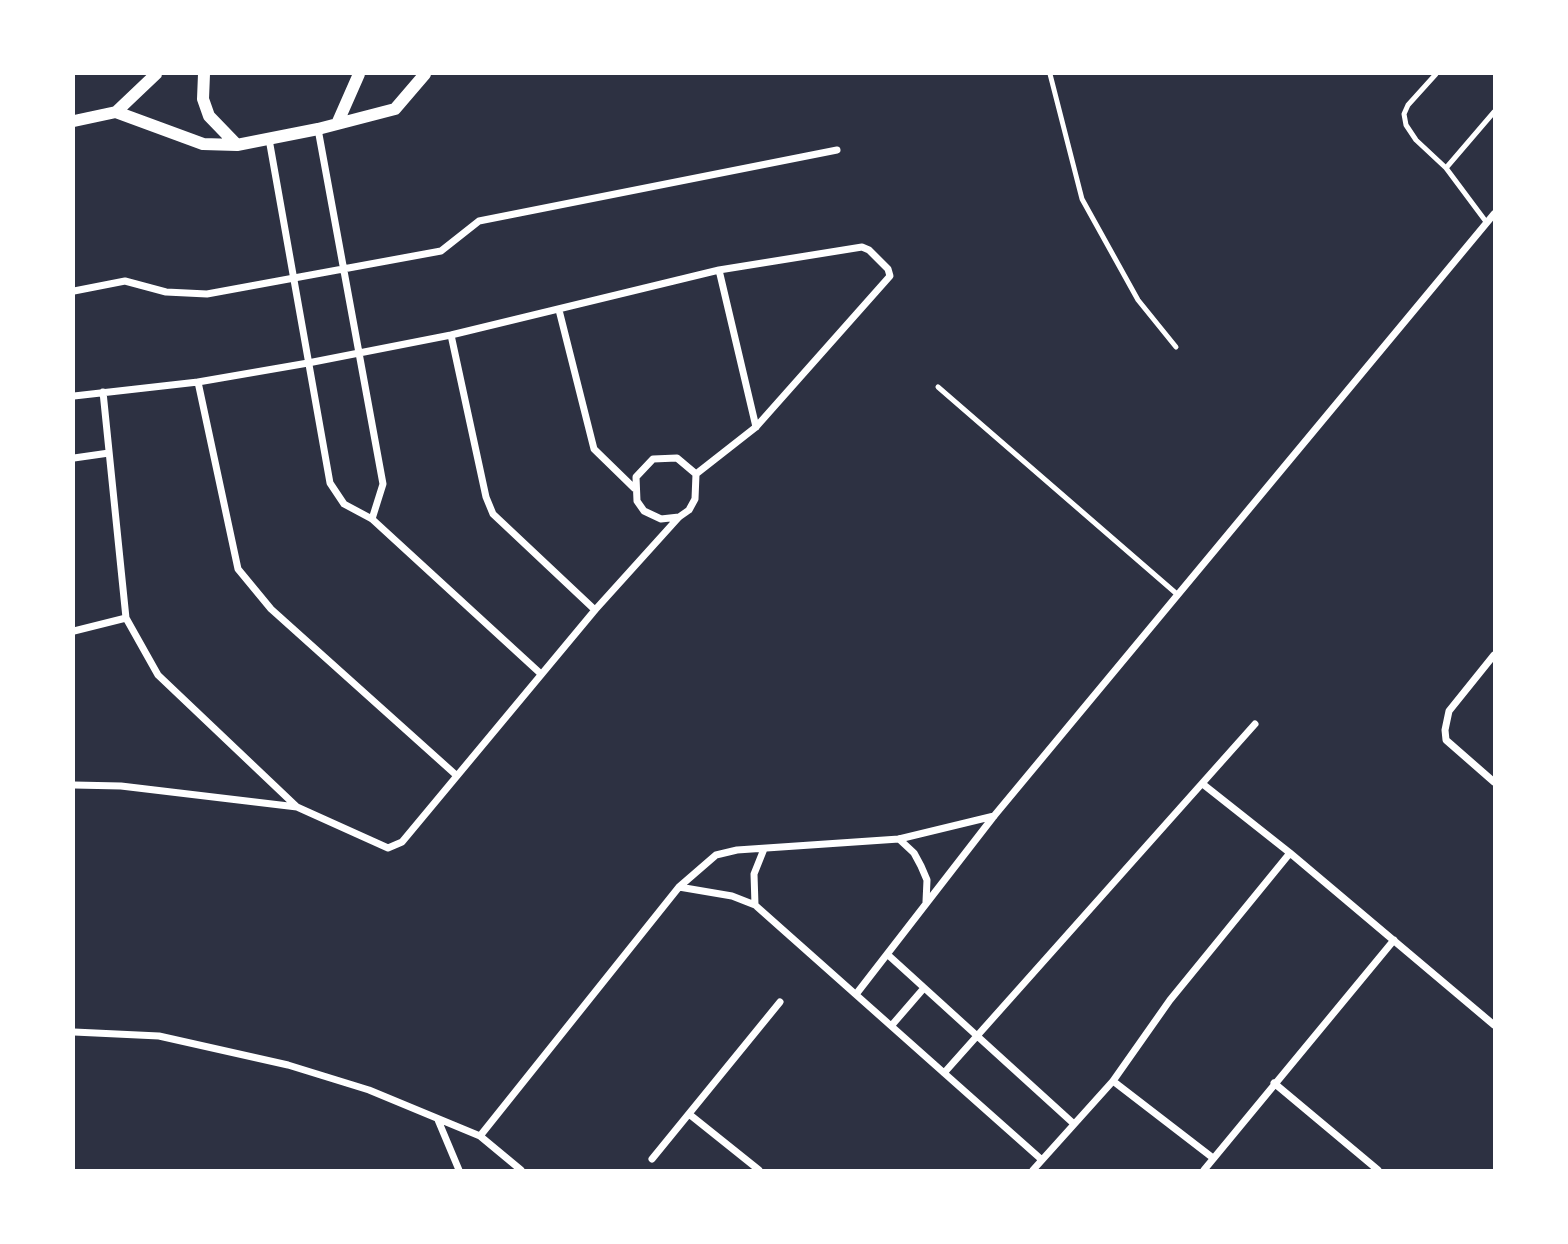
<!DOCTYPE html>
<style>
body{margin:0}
#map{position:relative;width:1568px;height:1244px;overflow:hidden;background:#2d3142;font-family:"DejaVu Sans",sans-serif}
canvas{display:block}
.frame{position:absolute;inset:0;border:75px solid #fff;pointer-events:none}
</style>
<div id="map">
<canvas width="1568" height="1244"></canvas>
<div class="frame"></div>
</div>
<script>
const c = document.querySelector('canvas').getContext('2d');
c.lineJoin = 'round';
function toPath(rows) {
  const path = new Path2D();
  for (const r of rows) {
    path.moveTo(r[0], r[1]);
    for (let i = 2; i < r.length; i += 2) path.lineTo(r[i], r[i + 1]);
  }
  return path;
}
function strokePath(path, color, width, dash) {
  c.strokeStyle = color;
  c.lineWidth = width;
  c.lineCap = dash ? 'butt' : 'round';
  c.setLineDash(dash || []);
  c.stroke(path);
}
const service = toPath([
 [1050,74,1082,199,1138,300,1176,347],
 [1436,74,1408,105,1404,114,1406,125,1416,140,1446,168,1487,223],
 [1446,168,1494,112],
 [938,387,1178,595]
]);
const minor = toPath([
 [318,129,383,484,372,519],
 [269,139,330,483,344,504,372,519,541,674],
 [719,270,756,427],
 [74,291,125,281,166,292,207,294,441,251,479,221,837,150],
 [559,310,594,449,634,488],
 [451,335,486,497,493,514,595,610],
 [198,382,238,569,271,609,456,775],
 [103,392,126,618,158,675,297,807],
 [74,396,198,382,308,363,451,335,719,270,862,247,869,250,888,269,890,276,756,427,696,474],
 [74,458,109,453],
 [74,631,126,618],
 [1494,655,1449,711,1445,730,1446,740,1494,782],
 [74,785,121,786,297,807,388,848,402,842,595,610,679,517,689,510,695,499,696,474,677,458,653,459,636,477,637,501,644,511,661,519,679,517],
 [1204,785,1290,853,1494,1025],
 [899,839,914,853,921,866,927,880,926,902],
 [679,887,732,896,755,905,1042,1160],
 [755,905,754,874,764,849],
 [887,954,1074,1124],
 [857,993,994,816,1494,214],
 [892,1025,924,988],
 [74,1032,159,1036,288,1065,369,1090,480,1136,521,1170],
 [944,1073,1255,724],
 [1113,1081,1213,1158],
 [1274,1083,1378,1170],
 [689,1114,759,1170],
 [438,1120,459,1170],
 [480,1136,679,887,716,855,737,850,899,839,994,816],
 [652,1159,780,1002],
 [1033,1170,1113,1081,1170,1000,1290,853],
 [1204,1170,1394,940]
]);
const tertiary = toPath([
 [204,74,203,99,209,116,237,145],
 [116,112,156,74],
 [74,121,116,112,203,144,237,145,318,129,395,109,425,74],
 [337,124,359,74]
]);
strokePath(service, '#fff', 5);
strokePath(minor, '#fff', 7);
strokePath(tertiary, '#fff', 12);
</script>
